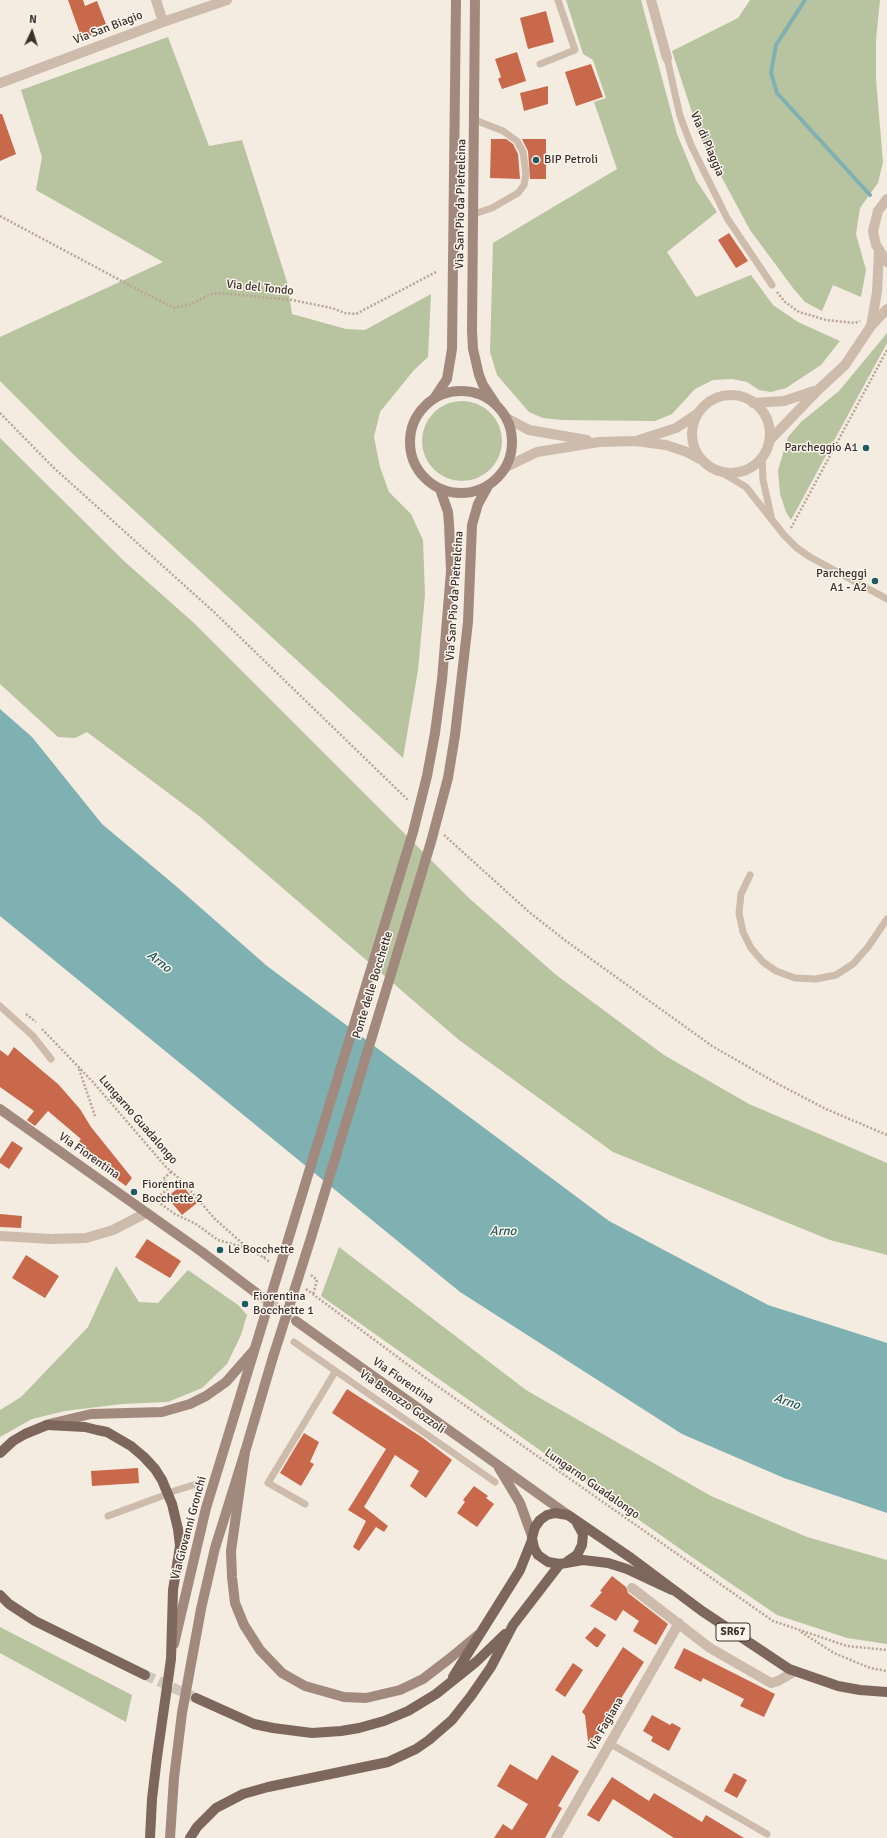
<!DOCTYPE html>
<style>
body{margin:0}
#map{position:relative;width:887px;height:1838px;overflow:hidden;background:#f4ebe1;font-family:Signika,sans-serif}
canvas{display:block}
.north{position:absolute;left:12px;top:12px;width:40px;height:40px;-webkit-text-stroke:3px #fbf5ee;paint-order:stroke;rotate:4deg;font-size:11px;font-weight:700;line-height:16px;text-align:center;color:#3b302b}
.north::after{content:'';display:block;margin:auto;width:14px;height:18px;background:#3b302b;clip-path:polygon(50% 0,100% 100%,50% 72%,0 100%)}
</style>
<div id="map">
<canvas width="887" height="1838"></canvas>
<div class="north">N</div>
</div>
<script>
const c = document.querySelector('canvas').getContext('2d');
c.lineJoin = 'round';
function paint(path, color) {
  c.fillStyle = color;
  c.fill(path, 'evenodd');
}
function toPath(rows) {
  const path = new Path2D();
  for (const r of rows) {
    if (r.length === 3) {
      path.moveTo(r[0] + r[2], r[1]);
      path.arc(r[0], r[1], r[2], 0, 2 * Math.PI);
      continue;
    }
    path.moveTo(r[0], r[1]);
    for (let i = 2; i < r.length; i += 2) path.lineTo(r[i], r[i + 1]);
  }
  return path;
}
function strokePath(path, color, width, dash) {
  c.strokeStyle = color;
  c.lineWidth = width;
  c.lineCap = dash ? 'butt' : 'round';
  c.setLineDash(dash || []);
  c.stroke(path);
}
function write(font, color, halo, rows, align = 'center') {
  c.font = font + ' Signika,sans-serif';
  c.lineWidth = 3;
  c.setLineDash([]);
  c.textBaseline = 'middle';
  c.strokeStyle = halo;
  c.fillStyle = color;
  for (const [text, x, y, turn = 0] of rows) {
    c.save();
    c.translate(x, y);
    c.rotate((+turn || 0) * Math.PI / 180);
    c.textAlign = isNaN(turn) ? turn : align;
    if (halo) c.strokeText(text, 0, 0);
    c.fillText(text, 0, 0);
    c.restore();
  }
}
const green = toPath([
 [566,0,641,0,677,134,696,180,717,212,667,252,696,297,751,275,773,305,798,322,840,341,821,365,786,388,771,392,759,390,747,382,732,379,713,380,695,389,672,414,655,421,561,420,543,418,529,412,497,375,490,352,493,243,617,169,594,102,606,98,593,60,583,54],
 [750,0,880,0,876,40,876,79,883,162,878,183,860,208,856,234,866,270,861,297,833,285,822,311,805,302,793,288,750,230,700,137,672,51,738,18],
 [168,37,209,146,242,140,287,282,292,314,346,329,365,330,431,294,428,357,414,370,380,412,374,437,380,467,389,492,411,514,423,540,425,595,418,670,403,758,75,456,0,381,0,337,163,262,36,190,42,157,21,90],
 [887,333,887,343,791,520,786,512,780,494,778,470,788,437,801,422,839,391],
 [462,441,40],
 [0,438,124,561,194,623,469,898,555,974,664,1055,749,1104,887,1163,887,1255,830,1240,613,1152,459,1040,199,816,87,732,75,738,58,737,0,684],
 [339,1247,526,1390,711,1496,807,1537,887,1560,887,1644,847,1638,777,1615,686,1553,321,1296],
 [116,1266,139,1302,158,1303,188,1270,238,1305,247,1315,241,1335,227,1364,202,1388,168,1402,122,1404,65,1411,32,1419,0,1437,0,1410,21,1397,88,1327],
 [0,1627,132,1695,126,1722,0,1653]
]);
const water = toPath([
 [0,709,32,737,102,824,177,887,267,966,609,1221,768,1305,887,1343,887,1513,784,1478,682,1434,460,1292,0,916]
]);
const stream = toPath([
 [805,0,776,45,771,73,777,93,870,195]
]);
const building = toPath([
 [68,0,83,0,85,6,97,1,106,24,92,29,94,34,82,39],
 [546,11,554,42,528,49,520,18],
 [517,52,526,81,502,89,498,79,501,77,495,59],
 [591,64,603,97,576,106,565,72],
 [548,86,548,104,524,111,520,93],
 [0,114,2,114,16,154,0,161],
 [491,139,506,139,513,144,518,154,520,179,490,178],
 [522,139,546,139,546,179,530,179,528,151],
 [729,233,748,261,736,268,718,240],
 [14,1047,58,1084,80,1109,91,1127,132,1178,126,1186,79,1152,81,1149,76,1145,81,1139,48,1111,35,1126,27,1120,34,1111,0,1087,0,1050,8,1056],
 [12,1141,23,1148,9,1169,0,1163,0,1159],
 [182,1185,197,1203,182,1215,167,1197],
 [0,1214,22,1216,21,1228,0,1227],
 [147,1239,181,1261,170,1278,135,1257],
 [26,1255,59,1276,45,1298,12,1278],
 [347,1389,423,1438,452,1460,426,1498,410,1486,419,1471,395,1455,364,1507,388,1526,384,1532,376,1527,359,1551,353,1547,366,1521,348,1510,386,1449,332,1413],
 [304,1433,319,1442,310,1462,314,1464,301,1486,280,1473],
 [138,1468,139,1483,92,1486,91,1471],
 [474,1486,488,1496,486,1498,494,1504,477,1527,457,1513,465,1502,463,1500],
 [612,1576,626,1587,628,1593,668,1624,656,1645,633,1631,639,1621,623,1610,616,1621,590,1606,602,1592,600,1591],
 [595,1627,606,1635,598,1647,596,1647,585,1638],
 [623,1647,644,1662,589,1749,585,1715,582,1712],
 [684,1648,775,1694,764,1717,740,1706,744,1699,703,1678,701,1682,674,1668],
 [573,1663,583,1670,565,1697,555,1690],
 [652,1715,670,1725,672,1723,681,1728,669,1751,651,1741,653,1737,643,1731],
 [552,1755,579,1771,558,1806,562,1808,545,1838,494,1838,503,1824,512,1830,528,1804,497,1786,510,1764,537,1780],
 [734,1773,747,1780,737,1798,724,1791],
 [612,1777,649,1801,654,1793,702,1822,706,1815,744,1838,674,1838,613,1799,599,1822,587,1815]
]);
const secondaryTunnel = toPath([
 [259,1295,296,1321]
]);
const primaryTunnel = toPath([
 [145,1675,196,1698]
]);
const path = toPath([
 [0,216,146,294,175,308,191,304,212,294,219,293,292,300,332,308,345,313,356,314,436,272],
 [777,292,785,302,799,312,813,316,826,320,855,323,860,321],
 [0,413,54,468,214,612,409,801],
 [791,528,887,350],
 [444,835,529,912,566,941,712,1046,778,1084,826,1109,887,1135],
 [26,1014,36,1022],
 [42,1029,92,1081,166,1167,181,1180,215,1219,243,1244,270,1262],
 [79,1069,95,1116],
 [171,1172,163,1179,170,1187,155,1200,175,1214,196,1224,218,1240,247,1248],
 [264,1258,269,1249,272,1251],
 [311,1275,317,1280,313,1295],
 [306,1289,423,1376,773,1621,847,1646,887,1650],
 [801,1632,834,1653,870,1668,887,1671]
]);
const lane = toPath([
 [667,58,680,116,691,145,727,218,772,285],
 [540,64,575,50,558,0],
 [474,214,492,208,518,193,524,185,526,174,523,152,517,141,503,131,475,120],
 [762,457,763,480,771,516],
 [721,472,746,487,784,535,797,548,810,557,887,599],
 [750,875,741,894,739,913,743,932,751,948,763,962,776,971,795,978,816,979,836,975,853,964,868,947,887,919],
 [0,1006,33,1036,51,1059],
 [294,1342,495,1482],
 [174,1491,200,1483],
 [305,1504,268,1483,335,1372],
 [108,1516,162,1496],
 [609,1743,767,1834]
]);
const street = toPath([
 [156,0,163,22],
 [651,0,667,58],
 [0,83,163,22,227,0],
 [887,199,878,211,873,231,876,245,887,262],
 [871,326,877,292,879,252],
 [731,434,39],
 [753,403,784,401,814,391],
 [508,419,529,430,587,440],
 [639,440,676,428,697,414],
 [769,441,818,390,845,365,871,326,887,309],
 [506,467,537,452,599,442,635,441,666,445,687,452,700,459],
 [0,1236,51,1239,86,1238,113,1230,146,1213],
 [632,1588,710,1648,771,1683,778,1681,794,1672],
 [556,1838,679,1623]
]);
const secondary = toPath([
 [475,0,472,331,473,349,479,375,483,385,495,403],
 [461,442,51],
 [435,397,447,379,452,349,456,0],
 [435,733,442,680,451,571,449,524,448,512,440,489],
 [455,735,468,622,472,525,478,504,488,486],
 [0,1109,202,1252,259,1295],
 [296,1321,568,1515],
 [273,1357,245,1452,231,1551,232,1577,235,1603,244,1625,260,1650,282,1673,305,1686,344,1697,366,1698,400,1690,423,1679,449,1659,478,1635],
 [49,1424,91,1414,162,1412,190,1404,206,1396,226,1382,254,1350],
 [499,1468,520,1503,532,1536]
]);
const primary = toPath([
 [0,1453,13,1441,25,1434,47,1425],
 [568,1561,577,1555,582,1545,583,1534,577,1523],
 [672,1590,627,1569,608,1563,583,1560,560,1564,548,1562,538,1555,534,1548,532,1538,535,1527,540,1520,547,1515,555,1513,568,1515,631,1558,702,1611,789,1669,838,1686,860,1690,887,1692],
 [0,1595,9,1604,35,1621,145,1675],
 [453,1677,520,1570,532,1540],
 [196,1698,254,1724,273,1728,312,1733,341,1731,359,1728,384,1721,408,1711,436,1694,476,1662,505,1634],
 [150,1838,152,1799,157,1757],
 [190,1838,197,1827,216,1808,243,1794,268,1787,388,1762,416,1749,429,1740,452,1720,471,1696,491,1667,513,1625,560,1564]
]);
const secondaryBridge = toPath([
 [273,1357,310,1241,431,842,448,778,455,735],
 [174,1644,206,1508,413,832,427,776,435,733],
 [170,1838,174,1778,182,1713,201,1609,215,1548,245,1452]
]);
const primaryBridge = toPath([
 [47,1425,85,1427,97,1430,107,1432,131,1446,144,1457,155,1469,162,1480,172,1504,178,1529,180,1546,173,1590,171,1659,157,1757]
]);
const markers = [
 [536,160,4,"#1f5a5e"],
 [866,448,4,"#1f5a5e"],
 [875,581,4,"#1f5a5e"],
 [134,1192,4,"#1f5a5e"],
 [220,1250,4,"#1f5a5e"],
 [245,1304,4,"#1f5a5e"]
];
const shields = [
 [733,1632,34]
];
const shieldNames = [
 ["SR67",733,1632]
];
const streetNames = [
 ["Via San Biagio",108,28,-21],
 ["Via di Piaggia",707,144,67],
 ["Via San Pio da Pietrelcina",461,204,-89],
 ["Via del Tondo",260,288,6],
 ["Via San Pio da Pietrelcina",455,596,-86],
 ["Ponte delle Bocchette",373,985,-73],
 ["Lungarno Guadalongo",138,1120,49],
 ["Via Fiorentina",89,1156,35],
 ["Via Fiorentina",403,1381,35],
 ["Via Benozzo Gozzoli",402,1402,35],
 ["Lungarno Guadalongo",592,1484,35],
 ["Via Giovanni Gronchi",189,1528,-75],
 ["Via Fagiana",606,1724,-60]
];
const poiNames = [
 ["BIP Petroli",544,160],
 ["Parcheggio A1",858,448,"right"],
 ["Parcheggi",867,574,"right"],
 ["A1 - A2",867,588,"right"],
 ["Fiorentina",142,1185],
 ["Bocchette 2",142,1199],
 ["Le Bocchette",228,1250],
 ["Fiorentina",253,1297],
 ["Bocchette 1",253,1311]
];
const waterNames = [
 ["Arno",159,962,38],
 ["Arno",503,1232],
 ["Arno",787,1402,19]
];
paint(green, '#b8c4a0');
paint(water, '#7fb0b2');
strokePath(stream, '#7fb0b2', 4);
paint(building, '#c8694b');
strokePath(secondaryTunnel, '#cfc6bd', 10, [10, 5]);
strokePath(primaryTunnel, '#cfc6bd', 10, [10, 5]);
strokePath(path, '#b9a596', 2.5, [2, 2]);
strokePath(lane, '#cdbbac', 7);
strokePath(street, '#cdbbac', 10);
strokePath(secondary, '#a18a7d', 10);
strokePath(primary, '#7d675c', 10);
strokePath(secondaryBridge, '#a18a7d', 10);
strokePath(primaryBridge, '#7d675c', 10);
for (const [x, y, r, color] of markers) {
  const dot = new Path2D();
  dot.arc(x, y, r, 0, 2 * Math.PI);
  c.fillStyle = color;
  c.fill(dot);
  strokePath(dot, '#fbf5ee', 1.5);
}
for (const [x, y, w] of shields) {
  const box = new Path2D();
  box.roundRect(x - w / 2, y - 9, w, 18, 3);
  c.fillStyle = '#fbf5ee';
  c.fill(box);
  strokePath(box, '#3b302b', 1);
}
write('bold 11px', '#3b302b', null, shieldNames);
write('12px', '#3b302b', '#fbf5ee', streetNames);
write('12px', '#3b302b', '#fbf5ee', poiNames, 'left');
write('italic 13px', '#1f5a5e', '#fbf5ee', waterNames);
</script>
